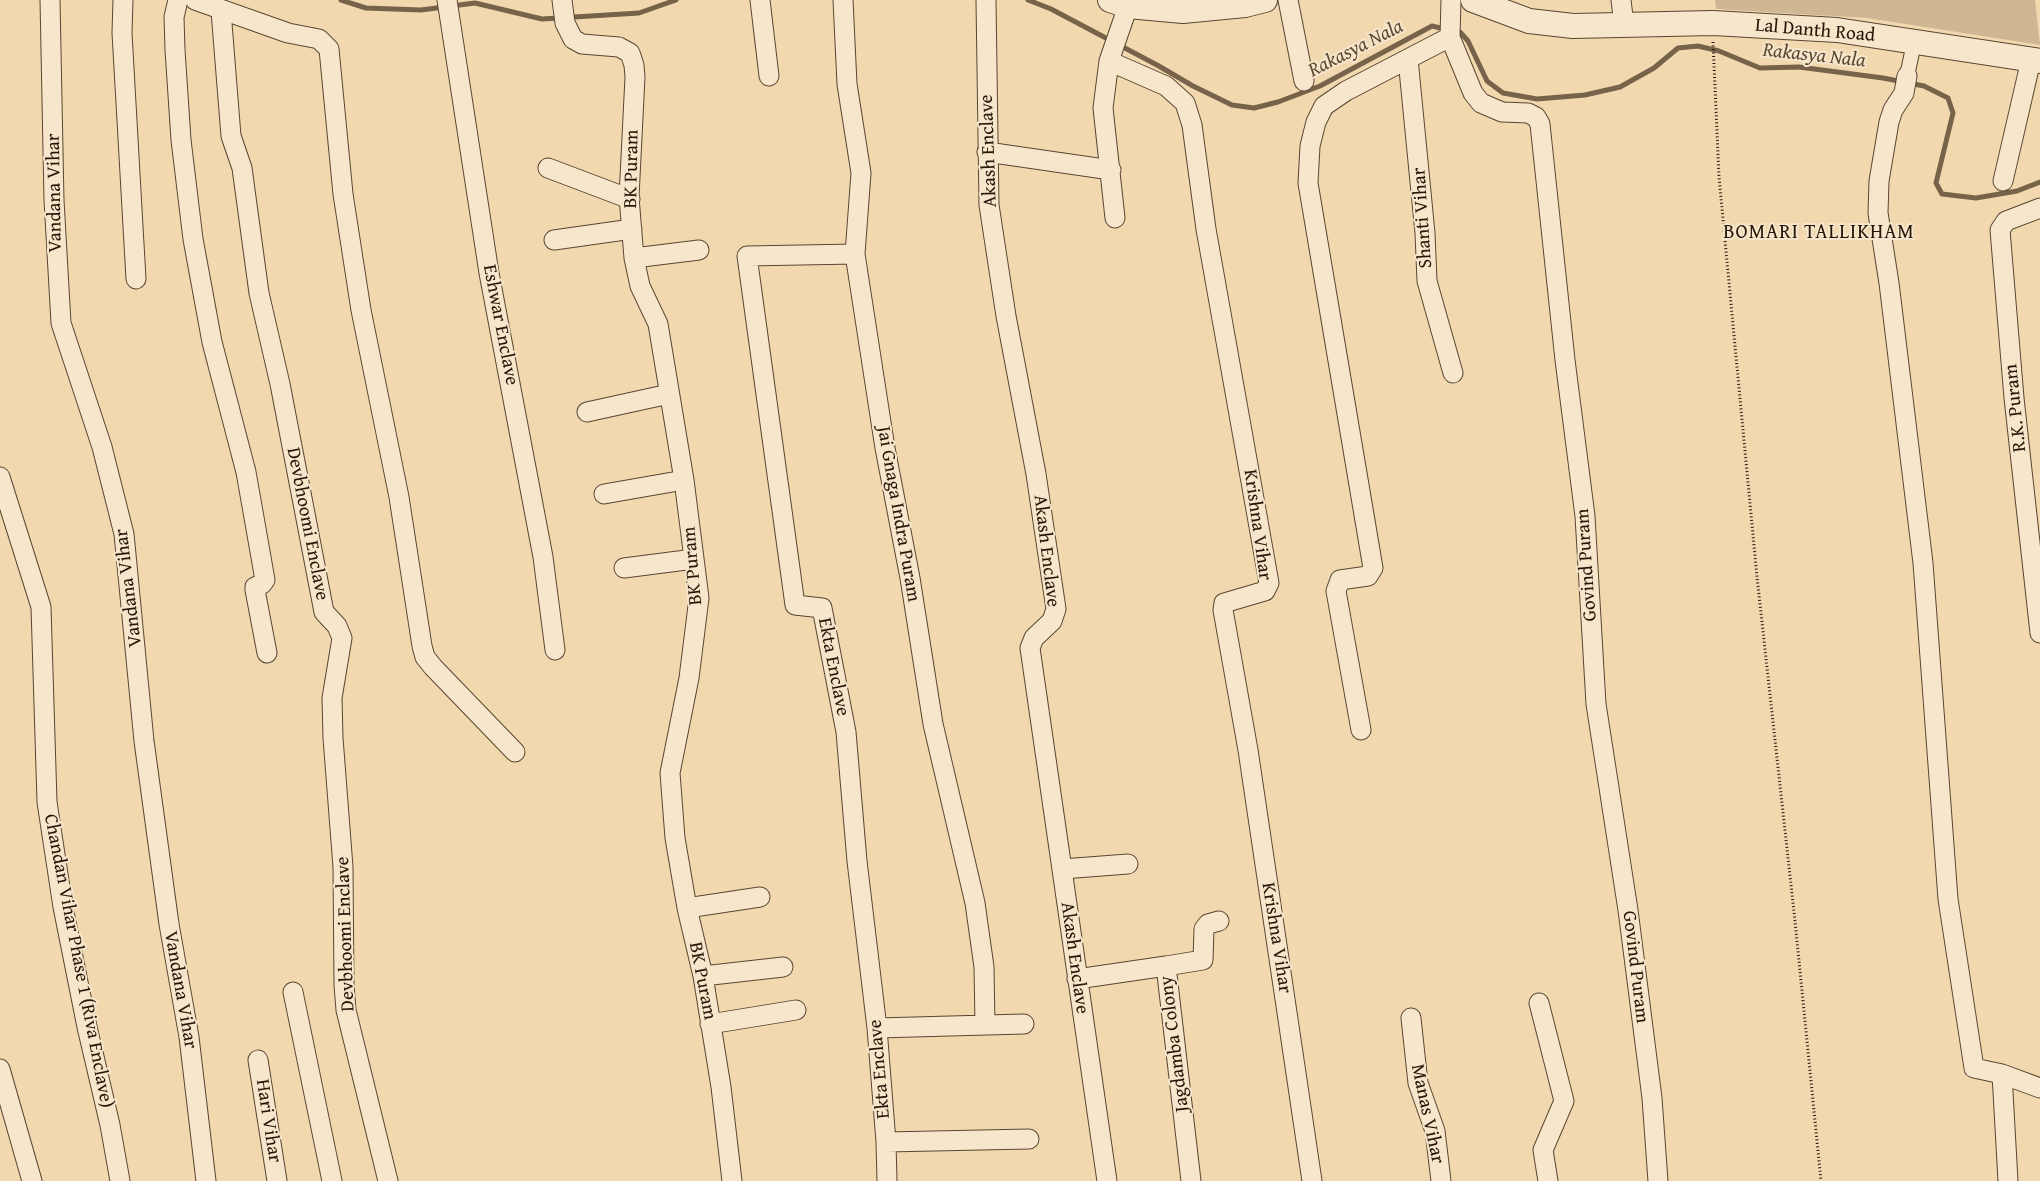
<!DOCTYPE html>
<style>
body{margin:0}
canvas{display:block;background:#f2d8af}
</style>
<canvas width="2040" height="1181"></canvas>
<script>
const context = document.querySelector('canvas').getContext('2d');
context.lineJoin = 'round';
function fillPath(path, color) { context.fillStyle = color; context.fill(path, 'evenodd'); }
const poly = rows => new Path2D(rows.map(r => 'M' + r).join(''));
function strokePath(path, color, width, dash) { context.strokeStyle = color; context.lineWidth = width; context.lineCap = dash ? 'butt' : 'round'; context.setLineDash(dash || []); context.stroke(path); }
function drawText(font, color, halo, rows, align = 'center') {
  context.font = font + ' "Gentium Book Plus",serif'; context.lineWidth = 4; context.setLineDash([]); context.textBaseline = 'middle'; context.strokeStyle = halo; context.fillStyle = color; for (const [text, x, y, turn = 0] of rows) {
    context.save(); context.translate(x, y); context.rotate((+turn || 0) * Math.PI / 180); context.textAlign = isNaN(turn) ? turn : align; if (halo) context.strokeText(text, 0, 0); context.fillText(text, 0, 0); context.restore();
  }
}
const green = poly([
 [1715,0,2035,0,2040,45,1867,18,1716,9]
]);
const stream = poly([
 [341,0,366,8,421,10,444,7],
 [1028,0,1051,9,1157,65,1193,86,1232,105,1254,108,1278,102,1320,86,1432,26,1445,29],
 [452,6,475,3,542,19,639,13,676,0],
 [1454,31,1460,32,1468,41,1487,81,1503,93,1537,99,1585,95,1620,87,1654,68,1678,48,1698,46,1719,51,1760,68,1799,67,1883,78,1924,86,1948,98,1953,113,1936,183,1942,194,1976,198,2017,191,2040,182]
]);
const path = poly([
 [1713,42,1719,177,1737,367,1757,577,1795,921,1821,1181]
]);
const pedestrian = poly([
 [1907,76,1914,43]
]);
const minor = poly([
 [50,0,54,200,61,323,102,447,124,534,144,741,169,924,189,1037,206,1181],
 [123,0,122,33,136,279],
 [178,0,174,17,175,50,181,140,193,239,212,342,246,472,265,580,262,584,255,587,255,590,267,653],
 [195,0,288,33,319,39,329,49,343,194,361,310,399,497,422,646,425,657,433,667,515,752],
 [447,0,489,273,543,557,555,650],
 [562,0,565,23,573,39,582,44,619,47,630,53,634,65,635,77,629,197,634,258,640,286,658,324,684,480,699,598,689,678,670,773,675,838,687,908,703,976,721,1087,732,1181],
 [760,0,769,76],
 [843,0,847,84,861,173,855,254,885,448,910,578,933,724,975,903,984,967,985,1025],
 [986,0,989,205,1006,316,1036,474,1056,609,1052,621,1034,638,1030,648,1107,1181],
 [1288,0,1304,81],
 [1451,0,1450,37,1473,93,1481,103,1502,112,1528,113,1536,117,1540,124,1565,360,1585,516,1596,704,1628,910,1652,1098,1658,1181],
 [1621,0,1624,25],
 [1128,6,1109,61,1166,86,1185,103,1192,125,1206,229,1269,583,1265,591,1224,603,1223,610,1248,750,1312,1181],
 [221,11,231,136,242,168,259,293,280,384,324,612,337,626,342,638,332,698,333,738,343,867,344,985,346,1010,388,1181],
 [1408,59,1425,233,1427,281,1453,373],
 [1109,61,1103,108,1115,218],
 [1907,76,1904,93,1893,110,1889,122,1879,181,1878,213,1889,283,1923,563,1948,899,1974,1068,2002,1074,2040,1088],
 [987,152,1111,170],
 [548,168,630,199],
 [2003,181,2031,60],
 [2040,208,2006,221,2000,230,2014,398,2040,633],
 [554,240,632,229],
 [855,254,747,256,795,605,822,608,846,732,857,861,877,1028,886,1142,887,1181],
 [634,258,699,250],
 [587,412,669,394],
 [0,477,41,607,47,802,63,907,87,1027,110,1125,120,1181],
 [604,494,684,480],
 [624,568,694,559],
 [1361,730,1336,591,1340,580,1368,576,1373,568,1308,183,1310,146,1316,122,1324,106,1346,91,1450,37],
 [1062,869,1128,864],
 [687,908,760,897],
 [1166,966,1203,960,1204,929,1208,924,1219,921],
 [703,976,783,967],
 [1077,979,1166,966,1191,1181],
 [293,992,332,1181],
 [1539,1003,1564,1101,1543,1150,1548,1181],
 [1411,1018,1418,1083,1435,1131,1441,1181],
 [710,1024,796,1010],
 [877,1028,1024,1024],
 [258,1060,277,1181],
 [0,1069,32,1181],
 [2002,1074,2008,1181],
 [886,1142,1029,1139]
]);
const tertiary = poly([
 [1110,0,1128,6,1183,11,1245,5,1265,0],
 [1473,0,1529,21,1573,26,1713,23,1837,30,2040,61]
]);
const streetNames = [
 ["Lal Danth Road",1815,31,5],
 ["Akash Enclave",989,151,-92],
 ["BK Puram",632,169,-89],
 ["Vandana Vihar",55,193,-91],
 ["Shanti Vihar",1423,218,-94],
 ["Eshwar Enclave",500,325,79],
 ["R.K. Puram",2016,408,-96],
 ["Jai Gnaga Indra Puram",898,514,80],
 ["Devbhoomi Enclave",307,524,79],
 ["Krishna Vihar",1257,525,82],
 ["Akash Enclave",1046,551,83],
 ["Govind Puram",1587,565,-94],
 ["BK Puram",693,566,-95],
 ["Vandana Vihar",129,588,-97],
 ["Ekta Enclave",833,667,79],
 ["Devbhoomi Enclave",346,934,-92],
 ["Krishna Vihar",1276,938,81],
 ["Akash Enclave",1074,958,82],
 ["Chandan Vihar Phase 1 (Riva Enclave)",78,961,79],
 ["Govind Puram",1635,967,83],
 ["BK Puram",702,981,79],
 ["Vandana Vihar",180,990,80],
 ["Jagdamba Colony",1175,1044,-97],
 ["Ekta Enclave",880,1069,-95],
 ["Manas Vihar",1427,1114,78],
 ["Hari Vihar",268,1121,81]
];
const waterNames = [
 ["Rakasya Nala",1356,49,-27],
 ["Rakasya Nala",1814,56,6]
];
const neighbourhoodNames = [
 ["BOMARI TALLIKHAM",1819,233]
];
fillPath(green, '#cfb793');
strokePath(stream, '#77634a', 5);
strokePath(pedestrian, '#594632', 16);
strokePath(minor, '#594632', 21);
strokePath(tertiary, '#594632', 26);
strokePath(path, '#261608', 3, [1, 2.5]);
strokePath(pedestrian, '#f7e6cb', 14);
strokePath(minor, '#f7e6cb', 19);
strokePath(tertiary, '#f7e6cb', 24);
drawText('19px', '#261608', '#f7e6cb', streetNames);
drawText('italic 20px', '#5c4934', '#f7e6cb', waterNames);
context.letterSpacing = '1px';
drawText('20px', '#261608', '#f7e6cb', neighbourhoodNames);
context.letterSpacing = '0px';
</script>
